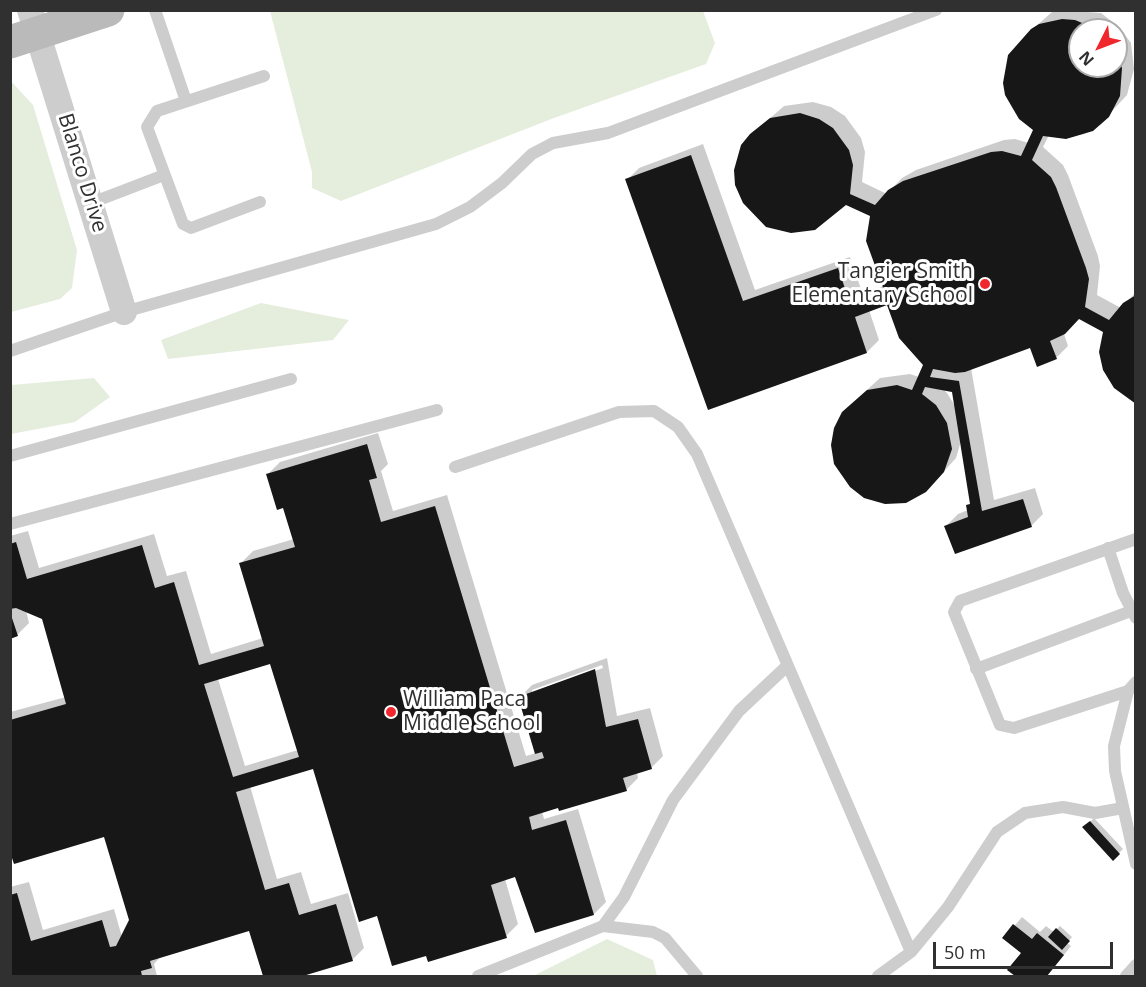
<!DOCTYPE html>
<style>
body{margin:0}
#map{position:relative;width:1146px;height:987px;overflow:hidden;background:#fff;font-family:"Open Sans",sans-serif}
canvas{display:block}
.frame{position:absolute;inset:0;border:12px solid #303030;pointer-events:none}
.north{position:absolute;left:1068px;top:18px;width:60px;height:60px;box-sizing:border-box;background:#fff;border:2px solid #acacac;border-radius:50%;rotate:228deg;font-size:16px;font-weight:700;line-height:24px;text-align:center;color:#303030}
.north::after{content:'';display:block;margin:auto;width:21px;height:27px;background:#f0282e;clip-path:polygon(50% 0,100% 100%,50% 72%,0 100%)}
.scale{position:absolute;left:933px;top:942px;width:180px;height:27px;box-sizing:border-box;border:3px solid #303030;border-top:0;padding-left:8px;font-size:18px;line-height:21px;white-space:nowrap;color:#303030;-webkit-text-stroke:4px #fff;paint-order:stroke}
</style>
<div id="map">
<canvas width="1146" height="987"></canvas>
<div class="frame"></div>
<div class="north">N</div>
<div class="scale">50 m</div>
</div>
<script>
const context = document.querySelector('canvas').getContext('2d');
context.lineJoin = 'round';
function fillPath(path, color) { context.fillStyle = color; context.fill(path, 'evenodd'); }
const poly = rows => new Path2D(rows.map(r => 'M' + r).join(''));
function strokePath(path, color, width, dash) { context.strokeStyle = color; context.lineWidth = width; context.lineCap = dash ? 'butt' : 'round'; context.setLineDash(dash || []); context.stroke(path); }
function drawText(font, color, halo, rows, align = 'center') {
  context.font = font + ' "Open Sans",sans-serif'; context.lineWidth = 6; context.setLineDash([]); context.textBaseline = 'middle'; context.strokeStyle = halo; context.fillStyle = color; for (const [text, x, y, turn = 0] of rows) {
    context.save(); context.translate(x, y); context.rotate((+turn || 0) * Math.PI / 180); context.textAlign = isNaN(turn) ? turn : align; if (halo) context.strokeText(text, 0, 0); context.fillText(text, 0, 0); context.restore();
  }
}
const green = poly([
 [270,11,703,11,715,43,706,64,554,118,341,201,312,188,312,172],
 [10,80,33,105,77,250,72,288,60,299,11,312],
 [261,303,349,320,333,340,168,359,161,340],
 [94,378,110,397,75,422,11,434,11,385],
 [607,939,653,960,657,976,533,976]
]);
const shadow = poly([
 [1062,10,1101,13,1119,27,1131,43,1134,69,1127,95,1102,122,1084,134,1066,138,1049,135,1043,147,1063,165,1068,175,1098,256,1100,266,1097,295,1121,308,1136,292,1136,402,1105,331,1079,318,1064,334,1068,346,1056,358,1031,346,971,368,994,500,1035,488,1043,514,1031,526,946,526,958,514,968,510,968,506,972,501,961,441,956,458,938,478,856,400,880,378,910,374,919,377,924,365,887,304,869,310,879,340,867,352,709,409,627,180,639,168,703,144,755,290,850,257,862,292,884,286,872,215,845,203,751,135,784,106,813,102,831,107,845,116,861,138,865,152,862,182,887,194,902,178,916,170,1004,140,1015,139,1029,143,1035,130,1025,36,1052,12],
 [1080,30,1116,30,1116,66,1080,66],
 [943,389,953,391,955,406,947,393],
 [378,433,388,464,381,471,393,511,447,495,526,756,536,753,520,697,532,685,607,658,617,716,650,708,663,756,651,768,637,772,638,778,626,790,542,811,544,819,578,809,606,902,594,914,536,931,516,875,505,879,518,924,506,936,427,954,378,914,314,767,250,786,277,879,301,872,311,904,348,893,364,948,352,960,297,976,265,976,250,929,162,955,154,964,157,976,10,976,10,887,29,882,43,930,114,909,122,937,131,921,105,835,10,846,10,712,66,697,43,618,26,610,29,623,17,635,10,637,10,536,28,531,39,568,154,534,167,576,186,571,211,654,263,638,241,563,253,551,294,539,284,506,268,474,280,462],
 [271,662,298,750,245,766,218,679],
 [602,665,603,668,532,694,532,690],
 [1094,818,1123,849,1113,859,1084,828],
 [1022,917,1040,932,1046,926,1054,932,1060,926,1072,937,1067,943,1071,946,1047,976,1017,976,1009,970,1023,953,1004,938]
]);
const building = poly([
 [1062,19,1075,20,1099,30,1080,30,1080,66,1116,66,1116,50,1122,68,1120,96,1109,117,1093,131,1066,139,1043,136,1032,160,1051,177,1056,187,1086,268,1089,279,1085,307,1109,320,1123,303,1136,295,1136,404,1114,388,1103,370,1099,352,1103,332,1079,319,1065,334,1050,341,1057,359,1037,367,1030,348,965,372,955,373,933,369,930,377,959,381,982,511,1023,499,1032,527,955,554,944,526,968,517,966,505,970,504,952,392,925,387,922,394,936,405,947,423,952,449,944,472,926,492,906,503,885,504,864,498,850,487,834,464,831,445,834,428,842,412,867,390,897,385,912,390,923,365,899,338,887,305,855,317,867,353,708,410,625,179,691,155,743,301,838,268,850,303,885,293,866,241,870,216,846,205,815,230,791,233,766,227,743,203,735,185,734,170,741,145,750,134,770,118,800,113,819,119,833,128,849,150,853,165,850,194,875,205,888,190,903,181,991,152,1002,151,1021,156,1033,130,1019,119,1005,95,1003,83,1008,55,1031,29,1039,24],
 [367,444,377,478,369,480,381,522,435,506,514,767,544,758,542,752,535,754,518,697,595,669,606,727,638,719,652,769,623,778,627,791,559,811,558,808,529,817,532,830,566,820,594,915,535,933,515,877,491,885,507,938,428,962,426,956,392,966,377,916,359,922,313,769,236,792,265,890,289,883,299,915,336,904,353,961,303,976,263,976,249,931,150,961,152,968,141,971,142,976,10,976,10,895,17,893,31,941,102,920,110,947,116,946,129,920,104,837,14,864,10,852,10,720,66,704,42,619,16,608,10,609,10,544,16,542,27,579,142,545,155,588,174,582,199,665,264,646,239,563,295,547,283,508,277,510,266,474],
 [270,664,299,757,233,777,204,684],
 [10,612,18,636,10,639],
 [1090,821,1120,854,1113,861,1082,827],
 [1013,924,1032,939,1037,933,1064,955,1047,976,1015,976,1007,970,1021,953,1002,938],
 [1056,928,1070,941,1062,950,1048,937]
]);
const service = poly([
 [155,10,186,101],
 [260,202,191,228,183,224,147,127,157,111,264,76],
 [91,203,164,175],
 [10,351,124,312,436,224,470,207,502,183,532,154,553,143,608,133,936,10],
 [10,456,291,379],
 [455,467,619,412,654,411,678,427,697,454,911,952],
 [10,524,437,410],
 [1108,548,1123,593,1136,618],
 [976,669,1131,611],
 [1136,682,1128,691,1114,746,1115,771,1136,864],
 [1128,691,1014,728,1000,725,954,612,960,601,1136,539],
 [603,926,624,897,673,800,739,711,787,666],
 [478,976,603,926,653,932,665,938,697,976],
 [878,976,911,952,948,907,997,832,1025,813,1063,807,1095,813,1123,808],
 [1126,976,1136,965]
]);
const minor = poly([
 [30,10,124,312]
]);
const secondary = poly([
 [10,42,108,10]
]);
const markers = [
 [985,284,6,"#f0282e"],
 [391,712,6,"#f0282e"]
];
const streetNames = [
 ["Blanco Drive",82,173,73]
];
const poiNames = [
 ["Tangier Smith",973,272],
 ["Elementary School",973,296],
 ["William Paca",403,700,"left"],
 ["Middle School",403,724,"left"]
];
fillPath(green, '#e5eedd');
fillPath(shadow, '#0003');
fillPath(building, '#171717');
strokePath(service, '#cdcdcd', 12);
strokePath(minor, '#cdcdcd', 26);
strokePath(secondary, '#bababa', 33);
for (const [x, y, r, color] of markers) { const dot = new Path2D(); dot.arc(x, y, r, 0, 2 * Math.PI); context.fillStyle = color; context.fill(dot); strokePath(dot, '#fff', 2); }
drawText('21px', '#303030', '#fff', streetNames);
drawText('21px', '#303030', '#fff', poiNames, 'right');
</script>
